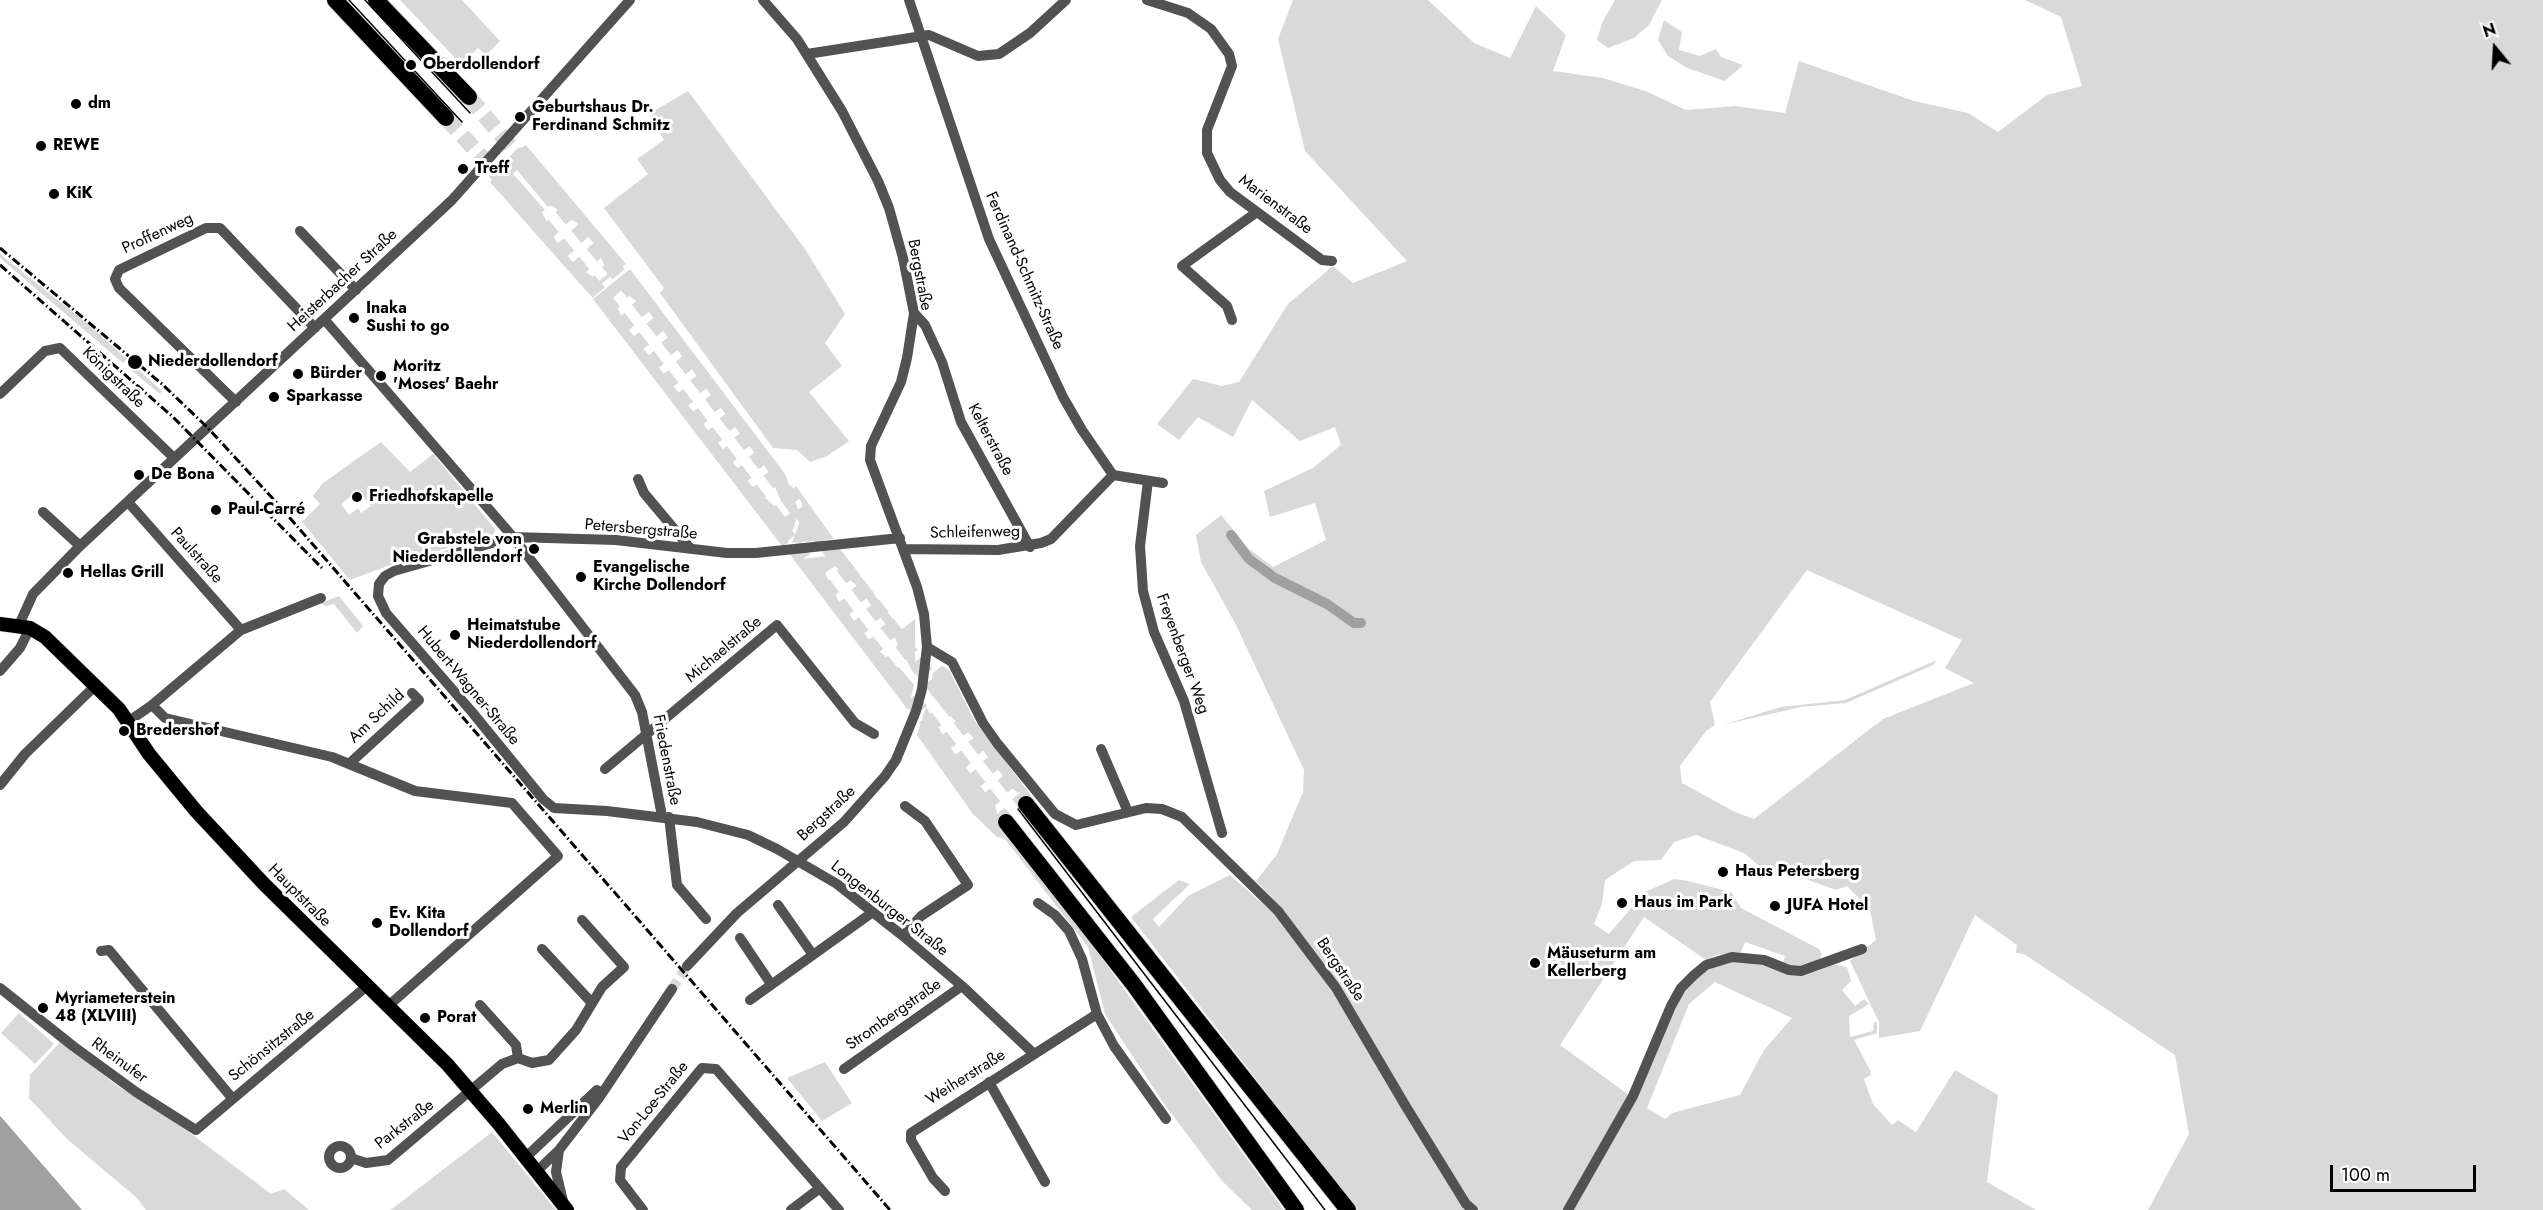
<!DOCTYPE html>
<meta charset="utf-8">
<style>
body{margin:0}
#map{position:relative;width:2543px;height:1210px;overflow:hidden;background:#fff;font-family:Jost,sans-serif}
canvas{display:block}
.north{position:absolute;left:2465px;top:18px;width:60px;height:60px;-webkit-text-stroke:4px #fff;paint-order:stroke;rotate:342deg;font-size:16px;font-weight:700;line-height:24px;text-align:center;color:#000}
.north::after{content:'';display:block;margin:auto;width:21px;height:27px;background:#000;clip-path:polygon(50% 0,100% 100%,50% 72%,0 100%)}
.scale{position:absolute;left:2330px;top:1165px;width:146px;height:27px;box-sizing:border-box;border:3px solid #000;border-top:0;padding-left:8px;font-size:18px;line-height:21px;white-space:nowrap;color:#000;-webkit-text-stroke:4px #fff;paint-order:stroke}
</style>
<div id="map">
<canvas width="2543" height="1210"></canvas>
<div class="north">N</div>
<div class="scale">100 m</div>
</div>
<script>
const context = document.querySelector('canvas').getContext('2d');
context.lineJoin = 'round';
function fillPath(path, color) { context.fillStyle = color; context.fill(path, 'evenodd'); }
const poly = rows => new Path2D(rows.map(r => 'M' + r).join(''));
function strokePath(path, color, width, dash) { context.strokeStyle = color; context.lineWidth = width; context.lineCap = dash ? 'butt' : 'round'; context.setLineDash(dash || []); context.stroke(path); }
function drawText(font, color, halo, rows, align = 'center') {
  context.font = font + ' Jost,sans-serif'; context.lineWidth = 6; context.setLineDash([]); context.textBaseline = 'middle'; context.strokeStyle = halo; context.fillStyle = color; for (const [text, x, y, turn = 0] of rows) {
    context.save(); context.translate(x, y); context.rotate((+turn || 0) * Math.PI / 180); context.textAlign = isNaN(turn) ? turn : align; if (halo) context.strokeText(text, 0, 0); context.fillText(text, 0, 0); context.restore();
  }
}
const green = poly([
 [400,0,462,0,500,41,486,55,478,48,461,64],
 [1293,0,1428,0,1474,43,1510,58,1536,6,1566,35,1553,71,1603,78,1648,92,1686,110,1735,106,1785,113,1799,61,1914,101,1968,113,1998,132,2047,95,2082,86,2061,17,2025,0,2543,0,2543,1210,2148,1210,2189,1134,2175,1055,2024,954,2016,953,2017,945,1975,915,1920,1031,1879,1038,1879,1022,1850,961,1876,940,1870,909,1847,886,1836,890,1781,870,1770,875,1744,853,1696,835,1674,842,1661,860,1634,861,1605,880,1602,904,1594,924,1609,934,1645,892,1674,879,1688,881,1731,892,1741,908,1819,949,1822,954,1820,959,1816,963,1795,967,1783,963,1785,956,1745,942,1741,952,1716,955,1706,960,1644,917,1560,1045,1629,1095,1564,1210,1479,1210,1470,1202,1391,1073,1279,905,1256,881,1277,854,1303,792,1304,770,1236,625,1201,562,1196,535,1221,515,1249,549,1273,567,1326,540,1315,503,1270,517,1264,491,1313,468,1341,445,1335,427,1300,441,1252,400,1233,437,1198,417,1179,440,1157,424,1193,379,1222,386,1239,382,1288,304,1333,266,1353,283,1407,261,1305,151,1278,39],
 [1807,570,1962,640,1945,668,1974,683,1883,719,1754,819,1735,812,1682,783,1680,766,1706,731,1715,725,1710,702],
 [1615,0,1662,0,1649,25,1634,38,1608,48,1597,40,1602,23],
 [1664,20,1682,32,1679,50,1700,56,1716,49,1721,57,1743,65,1725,81,1687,68,1668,56,1658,40],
 [688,91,805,249,845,314,825,343,842,366,809,392,849,441,827,456,810,462,797,450,773,448,660,293,664,288,604,208,648,174,637,159,664,140,649,114],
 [526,145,626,264,589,294,490,182,510,162,507,159,519,147,520,149],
 [517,170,548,207,551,205,577,223,596,246,608,274,599,281,574,264,556,241,542,212,545,210,513,174],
 [0,254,88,324,162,391,160,394,131,370,134,366,126,360,123,363,0,258],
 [630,269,785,474,799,512,788,543,782,546,593,299],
 [621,290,646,308,768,471,781,501,790,513,785,517,776,505,774,506,751,485,626,326,613,298],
 [381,442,410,472,433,454,495,529,494,535,401,561,350,580,302,522,320,504,313,496,323,483],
 [359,490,371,506,361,513,358,508,349,515,341,504],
 [796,486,834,539,792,543,803,512,802,503,793,489],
 [844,554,901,630,915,619,915,676,892,633,857,586,835,566,825,573,838,600,874,646,897,668,899,667,914,685,908,710,794,560],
 [339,596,363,626,357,633,334,604,325,606,321,603],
 [1937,660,1933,665,1846,703,1801,707,1722,725,1781,707,1845,700],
 [942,666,949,670,974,720,1036,802,1014,790,971,735,948,714,930,693,933,673],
 [926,707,952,750,995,805,1001,830,1004,829,1087,938,1284,1210,1252,1210,1223,1182,1162,1101,1105,1014,1088,947,1005,839,997,837,973,814,917,735],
 [1230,875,1279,918,1320,972,1466,1210,1357,1210,1131,917,1179,880,1190,884,1153,919,1159,927,1188,896],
 [1725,961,1762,965,1787,974,1818,971,1832,964,1847,967,1851,981,1842,990,1855,1006,1864,999,1869,1004,1849,1016,1850,1037,1873,1031,1874,1022,1877,1022,1877,1033,1854,1040,1870,1070,1871,1075,1864,1079,1873,1104,1892,1125,1898,1120,1916,1132,1955,1070,1998,1095,1987,1182,2036,1210,1573,1210,1682,989,1695,977],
 [1715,982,1792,1018,1764,1050,1740,1095,1672,1113,1665,1119,1647,1108,1689,1004],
 [19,1013,54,1044,35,1064,1,1033],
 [61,1041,116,1085,177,1123,271,1194,284,1189,309,1210,146,1210,137,1198,67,1139,29,1098,30,1075],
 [825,1062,852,1103,822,1121,787,1078],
 [492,1132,556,1210,389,1210,392,1209]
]);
const water = poly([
 [0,1116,2,1118,82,1210,0,1210]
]);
const canal = poly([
 [1231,535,1249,559,1275,578,1327,604,1354,623,1361,623]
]);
const minorTunnel = poly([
 [672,989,687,966]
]);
const highwayTunnel = poly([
 [469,97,624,281,1026,804],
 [446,118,525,204,604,299,1006,822]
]);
const minor = poly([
 [909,0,989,239,1063,397,1082,430,1113,475],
 [1147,0,1188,13,1211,29,1229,54,1232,66,1207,130,1207,153,1220,180,1230,192,1322,260,1332,261],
 [807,54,929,35,978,56,999,54,1030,33,1066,0],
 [300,231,356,290],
 [914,313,925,325,942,362,961,422,1030,547],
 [324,319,513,537,635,695,642,712,662,816],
 [1232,320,1227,306,1182,266,1257,212],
 [0,394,45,351,60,348,174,458],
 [236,402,119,288,115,279,119,270,206,228,220,228,315,328],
 [1113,475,1163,483],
 [638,479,644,493,690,548],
 [1148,481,1140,546,1143,591,1154,632,1184,701,1222,833],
 [128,502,241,630],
 [43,512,80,546],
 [900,538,756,553,727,553,616,540,513,537,394,571,385,576,379,584,378,596,386,613,472,712,543,799,554,808,607,811,697,822,748,835,777,849,837,884,903,936,962,986,1033,1053],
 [903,549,998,550,1041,543,1051,539,1113,475],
 [19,625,33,594,80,546,452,200,630,0],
 [927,647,952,662,983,723,997,743,1055,814,1076,825,1146,808,1162,809,1182,817,1278,911,1336,988,1405,1105,1466,1204,1473,1210],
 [0,671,20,648,30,628],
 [152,705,165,718,332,757,415,791,512,803,558,856,387,1007],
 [129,721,152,705,241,630,321,598],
 [1101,749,1128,812],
 [350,763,419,700,412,693],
 [605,769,777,625,855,723,874,734],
 [0,785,25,754,95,686],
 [669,817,677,885,706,919],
 [1038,903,1055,915,1069,931,1082,959,1097,1014,1114,1046,1166,1119],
 [778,905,813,955],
 [903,936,921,916,968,885,925,821,905,806],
 [740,938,771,984],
 [542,949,591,1002],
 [101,951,109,950,232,1098],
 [687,966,737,913,844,822,885,776,896,760,916,711,922,689,927,647,924,614,917,587,870,460,871,446,901,382,907,358,914,313,903,258,889,208,878,181,842,111,797,39,763,0],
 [0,988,73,1046,136,1092,196,1130,367,986],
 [750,1000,873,912],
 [480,1005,516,1045,518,1058],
 [844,1069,962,986],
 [989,1082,1045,1182],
 '329 1157a11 11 0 1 1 22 0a11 11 0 1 1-22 0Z',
 [559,1150,556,1172,564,1205],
 [351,1158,366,1163,388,1160,502,1064,518,1058,532,1063,549,1060,576,1030,602,987,624,967,582,920],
 [525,1158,597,1090],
 [536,1172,559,1150,599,1098,672,989],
 [945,1191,933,1178,911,1140,911,1133,1097,1014],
 [643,1210,620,1180,621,1167,702,1068,716,1069,839,1210],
 [791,1210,820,1188],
 [1568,1210,1633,1096,1671,1006,1681,988,1694,975,1706,965,1732,957,1764,960,1789,970,1801,971,1862,949]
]);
const major = poly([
 [0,624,30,628,45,637,119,709,149,754,196,811,264,884,447,1064,498,1123,567,1210]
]);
const highway = poly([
 [335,0,446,118],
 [376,0,469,97],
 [1026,804,1348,1210],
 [1006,822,1134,985,1296,1210]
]);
const tram = poly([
 [349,0,462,122],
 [365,0,470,113],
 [1018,809,1325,1210]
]);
const rail = poly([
 [0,248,162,384,208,428,276,502,890,1210],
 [0,265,173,417,322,568]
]);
const markers = [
 [411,65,6,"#000"],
 [76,104,6,"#000"],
 [520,117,6,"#000"],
 [41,146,6,"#000"],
 [463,169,6,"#000"],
 [54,194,6,"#000"],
 [354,318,6,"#000"],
 [135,362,8,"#000"],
 [298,374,6,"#000"],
 [381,376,6,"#000"],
 [274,397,6,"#000"],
 [139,475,6,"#000"],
 [357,497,6,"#000"],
 [216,510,6,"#000"],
 [534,549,6,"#000"],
 [68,573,6,"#000"],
 [581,577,6,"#000"],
 [455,635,6,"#000"],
 [124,731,6,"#000"],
 [1723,872,6,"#000"],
 [1622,903,6,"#000"],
 [1775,906,6,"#000"],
 [377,923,6,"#000"],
 [1535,963,6,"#000"],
 [43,1008,6,"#000"],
 [425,1018,6,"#000"],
 [528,1109,6,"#000"]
];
const poiNames = [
 ["Oberdollendorf",423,65],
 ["dm",88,104],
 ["Geburtshaus Dr.",532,108],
 ["Ferdinand Schmitz",532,126],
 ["REWE",53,146],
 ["Treff",475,169],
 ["KiK",66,194],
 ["Inaka",366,309],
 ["Sushi to go",366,327],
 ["Niederdollendorf",148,362],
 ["Moritz",393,367],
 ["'Moses' Baehr",393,385],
 ["Bürder",310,374],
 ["Sparkasse",286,397],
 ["De Bona",151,475],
 ["Friedhofskapelle",369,497],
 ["Paul-Carré",228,510],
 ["Grabstele von",522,540,"right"],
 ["Niederdollendorf",522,558,"right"],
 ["Evangelische",593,568],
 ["Kirche Dollendorf",593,586],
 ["Hellas Grill",80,573],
 ["Heimatstube",467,626],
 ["Niederdollendorf",467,644],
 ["Bredershof",136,731],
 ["Haus Petersberg",1735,872],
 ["Haus im Park",1634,903],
 ["JUFA Hotel",1787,906],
 ["Ev. Kita",389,914],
 ["Dollendorf",389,932],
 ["Mäuseturm am",1547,954],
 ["Kellerberg",1547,972],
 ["Myriameterstein",55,999],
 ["48 (XLVIII)",55,1017],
 ["Porat",437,1018],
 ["Merlin",540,1109]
];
const streetNames = [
 ["Marienstraße",1275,205,37],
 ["Proffenweg",158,234,-25],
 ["Ferdinand-Schmitz-Straße",1024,271,66],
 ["Bergstraße",919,275,79],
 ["Heisterbacher Straße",343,281,-43],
 ["Königstraße",113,378,44],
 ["Kelterstraße",990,440,62],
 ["Petersbergstraße",641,530,5],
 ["Schleifenweg",975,533,-1],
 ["Paulstraße",196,556,48],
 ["Michaelstraße",724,650,-40],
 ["Freyenberger Weg",1182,654,70],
 ["Hubert-Wagner-Straße",468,686,50],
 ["Am Schild",377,717,-43],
 ["Friedenstraße",666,760,79],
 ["Bergstraße",827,814,-43],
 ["Hauptstraße",299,896,45],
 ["Longenburger Straße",889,909,38],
 ["Bergstraße",1340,970,56],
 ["Strombergstraße",894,1015,-35],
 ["Schönsitzstraße",272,1046,-39],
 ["Rheinufer",119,1061,36],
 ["Weiherstraße",966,1078,-32],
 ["Von-Loe-Straße",654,1103,-51],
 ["Parkstraße",405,1125,-38]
];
fillPath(green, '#d9d9d9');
fillPath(water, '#a0a0a0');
strokePath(canal, '#a0a0a0', 10);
strokePath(minorTunnel, '#d9d9d9', 10, [10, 5]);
strokePath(highwayTunnel, '#d9d9d9', 16, [16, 8]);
strokePath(major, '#dbdbdb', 15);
strokePath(highway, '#dbdbdb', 18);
strokePath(minor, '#525252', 10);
strokePath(major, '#000', 14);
strokePath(highway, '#000', 16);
strokePath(tram, '#000', 1.5);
strokePath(rail, '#000', 3, [9, 3, 1.5, 3]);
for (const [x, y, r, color] of markers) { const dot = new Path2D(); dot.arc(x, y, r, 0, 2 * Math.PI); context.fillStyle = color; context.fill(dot); strokePath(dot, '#fff', 2); }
drawText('bold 16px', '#000', '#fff', poiNames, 'left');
drawText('16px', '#000', '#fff', streetNames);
</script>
